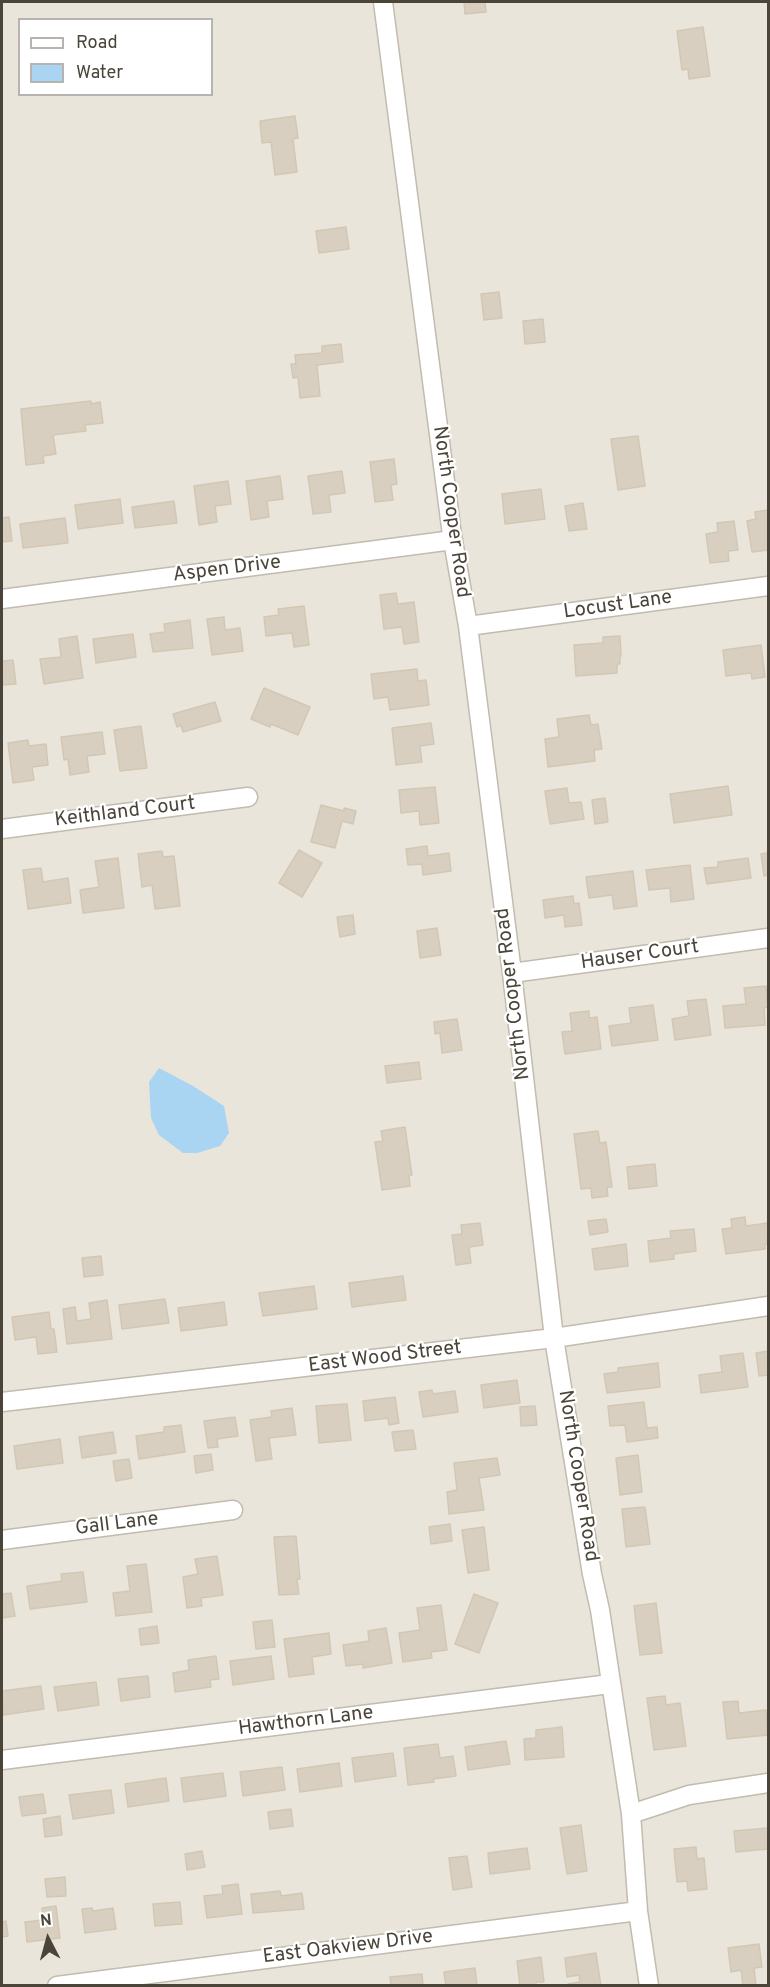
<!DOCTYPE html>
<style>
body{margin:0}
#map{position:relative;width:770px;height:1987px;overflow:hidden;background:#f6f3ec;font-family:Overpass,sans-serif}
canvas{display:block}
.frame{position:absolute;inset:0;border:3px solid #4b4439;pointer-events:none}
.legend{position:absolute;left:18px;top:18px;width:195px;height:78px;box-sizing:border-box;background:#fff;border:2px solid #b7b4b0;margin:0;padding:8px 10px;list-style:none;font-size:18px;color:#4b4439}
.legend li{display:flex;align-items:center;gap:12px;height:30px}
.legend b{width:30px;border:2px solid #b7b4b0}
.north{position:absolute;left:18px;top:1909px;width:60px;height:60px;-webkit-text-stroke:4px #fff;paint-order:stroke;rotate:354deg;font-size:16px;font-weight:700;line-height:24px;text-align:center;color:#4b4439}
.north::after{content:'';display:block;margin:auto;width:21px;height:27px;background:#4b4439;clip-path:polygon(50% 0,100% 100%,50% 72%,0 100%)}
</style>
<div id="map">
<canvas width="770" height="1987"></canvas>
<div class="frame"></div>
<ul class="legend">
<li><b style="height:8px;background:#fff"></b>Road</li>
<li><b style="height:16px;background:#a9d4f2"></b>Water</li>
</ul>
<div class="north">N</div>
</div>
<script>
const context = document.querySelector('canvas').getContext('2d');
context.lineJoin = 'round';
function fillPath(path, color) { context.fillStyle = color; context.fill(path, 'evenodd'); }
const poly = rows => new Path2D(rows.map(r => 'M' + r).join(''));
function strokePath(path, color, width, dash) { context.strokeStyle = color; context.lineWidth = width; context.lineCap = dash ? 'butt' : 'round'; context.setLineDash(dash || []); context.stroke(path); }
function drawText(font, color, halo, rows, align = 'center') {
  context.font = font + ' Overpass,sans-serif'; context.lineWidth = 4.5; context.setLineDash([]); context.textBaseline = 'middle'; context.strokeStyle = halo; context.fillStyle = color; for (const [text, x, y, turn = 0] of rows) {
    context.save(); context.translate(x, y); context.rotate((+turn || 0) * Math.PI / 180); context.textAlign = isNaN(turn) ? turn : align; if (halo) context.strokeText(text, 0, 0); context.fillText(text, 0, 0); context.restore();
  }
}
const residential = poly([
 [2,2,382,2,553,1337,2,1400],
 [20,20,212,20,212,94,20,94],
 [387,2,768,2,768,1985,653,1985,558,1341],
 [553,1341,607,1681,647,1985,2,1985,2,1404]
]);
const water = poly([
 [159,1068,193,1086,224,1106,229,1133,220,1146,197,1153,183,1153,159,1135,151,1118,149,1082]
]);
const building = poly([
 [464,2,485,2,486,12,465,14,464,2],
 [703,27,710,76,689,79,688,69,682,70,677,31,703,27],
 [295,116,298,138,293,139,297,172,275,175,271,142,262,143,260,121,295,116],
 [346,227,349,249,319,253,316,231,346,227],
 [499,292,502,318,484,320,481,294,499,292],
 [543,319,545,342,525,344,523,321,543,319],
 [341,344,343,362,317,365,320,396,300,398,298,377,293,378,291,364,296,364,295,355,322,353,322,346,341,344],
 [91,401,91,404,100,402,103,423,85,425,86,431,53,435,56,454,43,456,44,463,26,465,21,409,91,401],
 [638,436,645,486,618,490,611,439,638,436],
 [394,459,397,484,391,485,393,500,375,502,370,462,394,459],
 [342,471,345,493,329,495,331,512,313,514,308,476,342,471],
 [280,476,283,499,267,501,269,517,251,520,246,481,280,476],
 [228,481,231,504,215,506,217,522,199,525,194,486,228,481],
 [541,489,545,519,505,524,502,494,541,489],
 [120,499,123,523,78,529,75,505,120,499],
 [174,501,177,523,135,528,132,507,174,501],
 [583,503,587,529,569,531,565,506,583,503],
 [768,510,768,550,752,552,747,521,756,519,755,512,768,510],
 [9,517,12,541,2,542,2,518,9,517],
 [65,518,68,543,23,548,20,524,65,518],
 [734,521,738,550,728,551,729,561,710,563,706,534,718,532,717,523,734,521],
 [396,593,398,604,414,602,419,642,404,644,402,627,384,629,380,595,396,593],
 [304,606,309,645,294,647,292,633,266,636,264,617,279,615,278,609,304,606],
 [224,617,225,630,240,628,243,651,212,655,207,619,224,617],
 [190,620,193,648,153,652,150,634,165,632,164,624,190,620],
 [133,634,136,657,96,663,93,639,133,634],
 [77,636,83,678,44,684,40,659,61,657,59,639,77,636],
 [620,636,621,656,620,656,620,664,617,664,617,673,576,676,574,645,603,643,603,637,620,636],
 [761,645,765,677,752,679,751,673,726,676,723,650,761,645],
 [13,660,16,684,2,685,2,661,13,660],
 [417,669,418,681,426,680,429,705,390,710,388,697,374,699,371,674,417,669],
 [264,688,310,707,298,735,271,724,270,727,251,719,264,688],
 [215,702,221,721,183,732,181,725,177,727,173,714,215,702],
 [589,715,591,725,598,724,602,749,594,750,595,761,548,767,545,739,559,737,557,719,589,715],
 [431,723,434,744,420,746,422,762,396,765,392,728,431,723],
 [141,726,147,768,120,771,114,730,141,726],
 [102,732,105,754,87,756,89,772,70,775,68,759,64,760,61,737,102,732],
 [28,740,29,746,46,744,48,765,32,767,34,780,13,783,8,743,28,740],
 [728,786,732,815,674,823,670,794,728,786],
 [435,787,439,823,420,825,419,811,401,813,399,790,435,787],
 [567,788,569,803,581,802,584,819,550,824,545,791,567,788],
 [605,798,608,822,595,824,592,800,605,798],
 [321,805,344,811,344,808,356,811,353,824,342,821,335,848,311,842,321,805],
 [427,846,428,856,449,853,451,871,423,875,422,864,408,865,406,849,427,846],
 [299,850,322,863,302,897,279,883,299,850],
 [162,851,163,857,174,856,180,906,155,909,152,885,142,887,138,854,162,851],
 [768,853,768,875,764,876,761,854,768,853],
 [118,858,124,908,83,913,80,890,99,887,95,861,118,858],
 [748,858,751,878,707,884,704,868,718,867,718,862,748,858],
 [690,865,694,899,671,902,670,888,649,890,646,870,690,865],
 [41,868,43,882,68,878,71,903,28,909,23,870,41,868],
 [633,871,637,906,614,909,612,895,589,898,586,877,633,871],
 [573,896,574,904,579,903,582,925,565,927,564,915,545,918,543,900,573,896],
 [353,915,355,934,340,937,337,917,353,915],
 [437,928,441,955,420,958,417,931,437,928],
 [766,986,768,1007,764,1008,765,1025,725,1028,723,1006,746,1004,744,988,766,986],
 [706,999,711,1035,675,1040,672,1019,689,1016,687,1001,706,999],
 [653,1005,658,1040,612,1046,609,1026,631,1023,629,1008,653,1005],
 [589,1011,589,1018,597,1017,601,1049,565,1054,562,1032,572,1031,570,1013,589,1011],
 [457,1019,462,1050,442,1053,440,1033,435,1034,434,1022,457,1019],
 [419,1062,421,1079,387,1083,385,1066,419,1062],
 [405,1127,412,1175,409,1175,410,1186,382,1190,375,1142,383,1141,381,1131,405,1127],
 [598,1131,600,1143,606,1142,612,1187,607,1187,608,1196,592,1198,591,1188,581,1189,574,1134,598,1131],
 [655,1164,657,1186,629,1189,627,1167,655,1164],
 [745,1217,746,1226,768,1223,768,1244,765,1244,765,1249,726,1254,722,1229,732,1228,731,1219,745,1217],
 [606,1219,608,1232,590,1235,588,1221,606,1219],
 [480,1223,483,1245,469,1247,471,1263,456,1265,452,1235,462,1234,461,1225,480,1223],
 [694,1229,696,1251,674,1254,674,1259,650,1262,648,1241,671,1238,670,1231,694,1229],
 [626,1244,628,1266,595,1270,592,1249,626,1244],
 [101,1256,103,1275,84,1277,82,1258,101,1256],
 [403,1276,406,1300,352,1307,349,1283,403,1276],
 [314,1286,317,1309,263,1316,259,1293,314,1286],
 [165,1299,169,1323,122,1329,119,1305,165,1299],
 [107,1300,112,1339,67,1344,63,1309,75,1307,77,1321,91,1319,89,1303,107,1300],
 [224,1302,227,1325,181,1331,178,1308,224,1302],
 [49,1312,51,1329,54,1329,57,1352,38,1354,36,1337,15,1340,12,1317,49,1312],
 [768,1351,768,1375,759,1376,756,1353,768,1351],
 [743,1353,748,1387,701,1393,699,1375,722,1372,720,1356,743,1353],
 [658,1363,660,1387,607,1393,604,1374,618,1372,618,1368,658,1363],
 [517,1380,520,1403,484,1408,481,1385,517,1380],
 [432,1390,433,1394,455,1391,458,1412,423,1417,419,1392,432,1390],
 [395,1397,399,1423,389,1425,388,1418,365,1421,363,1401,395,1397],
 [644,1402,647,1428,657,1427,658,1438,627,1442,625,1425,610,1426,608,1406,644,1402],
 [347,1404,351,1440,319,1443,316,1406,347,1404],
 [535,1406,537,1425,521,1426,520,1407,535,1406],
 [292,1408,296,1435,269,1438,272,1459,256,1461,250,1420,272,1417,271,1411,292,1408],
 [235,1417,238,1436,217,1439,218,1447,208,1448,204,1421,235,1417],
 [181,1425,185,1452,139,1459,136,1436,164,1432,164,1427,181,1425],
 [413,1430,416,1449,395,1451,392,1432,413,1430],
 [113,1432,116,1453,82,1458,79,1437,113,1432],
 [60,1439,63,1463,17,1469,14,1446,60,1439],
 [211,1454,213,1470,196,1473,194,1456,211,1454],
 [638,1455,642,1492,620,1495,616,1458,638,1455],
 [497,1458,500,1475,479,1478,484,1510,449,1514,447,1492,457,1490,454,1463,497,1458],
 [129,1459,132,1478,116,1481,113,1461,129,1459],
 [645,1507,650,1544,626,1547,622,1509,645,1507],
 [450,1524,452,1541,431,1544,429,1527,450,1524],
 [484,1527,489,1570,468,1573,462,1530,484,1527],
 [296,1536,300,1579,297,1579,299,1594,279,1595,274,1537,296,1536],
 [217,1556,223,1595,201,1598,202,1606,187,1608,183,1577,198,1574,195,1559,217,1556],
 [146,1564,152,1612,116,1616,113,1593,130,1591,127,1566,146,1564],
 [83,1572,87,1602,30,1609,27,1586,62,1581,61,1574,83,1572],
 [11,1593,15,1616,2,1618,2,1594,11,1593],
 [474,1594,498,1603,479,1653,455,1644,474,1594],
 [656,1603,662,1653,640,1655,634,1606,656,1603],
 [441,1605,447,1650,431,1652,432,1658,403,1662,399,1633,420,1630,417,1608,441,1605],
 [272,1620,275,1647,256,1649,253,1622,272,1620],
 [157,1626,159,1643,141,1645,139,1629,157,1626],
 [386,1628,392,1663,363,1668,363,1664,346,1666,343,1645,369,1641,368,1631,386,1628],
 [329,1633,331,1654,312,1657,314,1674,289,1677,284,1639,329,1633],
 [216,1656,219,1679,210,1680,211,1687,175,1692,173,1673,189,1670,188,1660,216,1656],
 [271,1656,274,1679,233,1685,230,1661,271,1656],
 [148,1676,150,1697,121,1701,118,1679,148,1676],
 [96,1682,99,1705,58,1711,54,1687,96,1682],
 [41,1686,44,1709,3,1715,2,1691,41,1686],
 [665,1696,666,1705,680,1703,686,1746,654,1750,647,1698,665,1696],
 [738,1701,739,1713,766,1710,768,1735,727,1739,723,1702,738,1701],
 [562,1727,564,1757,525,1760,524,1739,536,1738,536,1730,562,1727],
 [506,1741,510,1764,468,1770,465,1747,506,1741],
 [438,1744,440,1758,453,1756,456,1776,433,1779,434,1782,408,1785,404,1748,438,1744],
 [393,1753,396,1776,355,1782,352,1758,393,1753],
 [339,1763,342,1786,300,1792,297,1769,339,1763],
 [282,1767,285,1790,243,1796,240,1772,282,1767],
 [223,1773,226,1796,184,1802,181,1778,223,1773],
 [166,1778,169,1801,128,1807,125,1784,166,1778],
 [111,1790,114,1813,73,1819,69,1795,111,1790],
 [43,1794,46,1813,22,1816,19,1797,43,1794],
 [291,1809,293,1826,270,1829,268,1812,291,1809],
 [60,1816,62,1835,45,1837,43,1819,60,1816],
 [581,1825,587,1871,567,1874,560,1828,581,1825],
 [768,1828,768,1849,736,1852,734,1831,768,1828],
 [696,1847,697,1859,704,1858,707,1889,688,1891,687,1881,677,1882,674,1849,696,1847],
 [527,1848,530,1869,490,1874,488,1853,527,1848],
 [202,1851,205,1867,187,1870,185,1854,202,1851],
 [467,1856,472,1887,453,1890,449,1858,467,1856],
 [65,1877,66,1896,47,1897,45,1879,65,1877],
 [238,1884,242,1914,207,1918,204,1896,223,1894,222,1886,238,1884],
 [280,1891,281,1896,302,1893,304,1909,253,1913,251,1894,280,1891],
 [180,1902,182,1924,155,1926,153,1904,180,1902],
 [56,1906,60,1938,27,1942,25,1922,44,1920,42,1908,56,1906],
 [92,1908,93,1911,113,1908,116,1929,85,1933,82,1909,92,1908],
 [6,1921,8,1936,2,1937,2,1922,6,1921],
 [759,1944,762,1967,754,1968,756,1986,743,1986,741,1970,731,1972,728,1948,759,1944],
 [596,1953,601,1986,568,1986,568,1984,580,1982,579,1975,567,1977,565,1958,596,1953],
 [541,1957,544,1982,536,1982,536,1986,520,1986,517,1961,541,1957],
 [475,1968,477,1986,446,1986,444,1972,475,1968],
 [422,1974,423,1986,389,1986,391,1985,390,1977,422,1974]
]);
const street = poly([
 [383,2,452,535,468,626,512,973,554,1338,592,1574,600,1610,631,1814,638,1911,649,1986],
 [2,599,453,540],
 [468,626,768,586],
 [2,829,248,797],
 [512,973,768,938],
 [2,1402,554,1338,768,1306],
 [2,1540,233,1510],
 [2,1760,610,1684],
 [631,1814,689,1795,768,1783],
 [57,1986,638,1911]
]);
const streetNames = [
 ["North Cooper Road",450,512,82],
 ["Aspen Drive",227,570,-7],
 ["Locust Lane",618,606,-8],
 ["Keithland Court",125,813,-7],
 ["Hauser Court",640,956,-8],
 ["North Cooper Road",514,994,-97],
 ["East Wood Street",385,1358,-7],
 ["North Cooper Road",577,1476,81],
 ["Gall Lane",117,1525,-7],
 ["Hawthorn Lane",306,1722,-7],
 ["East Oakview Drive",348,1948,-7]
];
fillPath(residential, '#eae5da');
fillPath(water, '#a9d4f2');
fillPath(building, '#d8cfc1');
strokePath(building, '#d3c7b4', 1.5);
strokePath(street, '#c2bbae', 21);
strokePath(street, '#fff', 18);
drawText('20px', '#4b4439', '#fff', streetNames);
</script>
